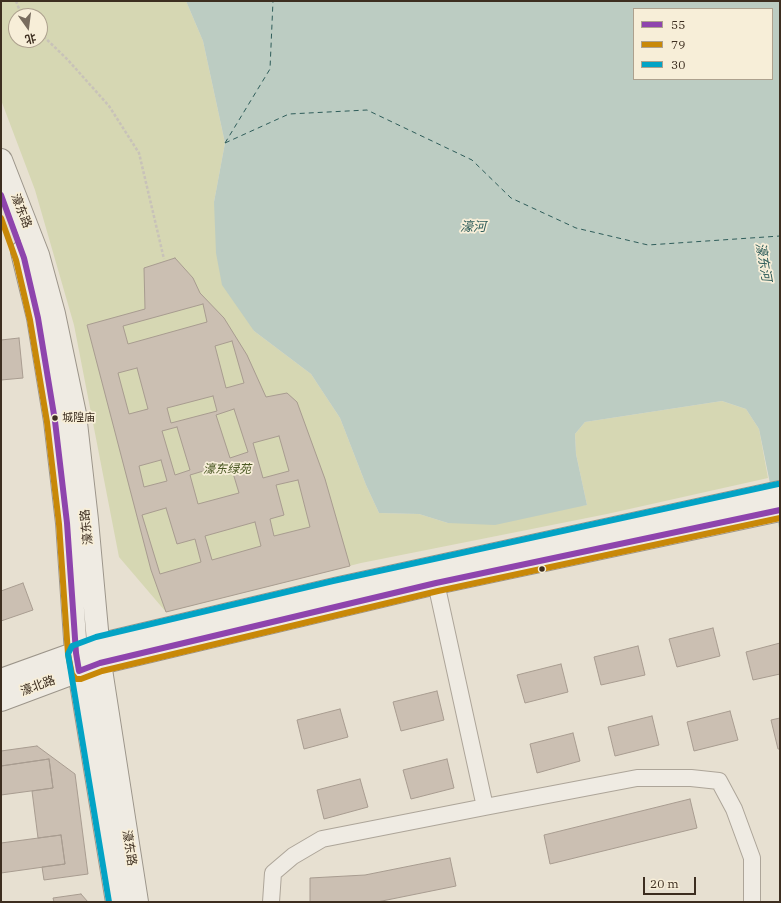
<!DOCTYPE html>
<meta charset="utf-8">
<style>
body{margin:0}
#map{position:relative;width:781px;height:903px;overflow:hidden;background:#e7e0d1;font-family:"IBM Plex Serif","Noto Sans SC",serif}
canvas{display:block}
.frame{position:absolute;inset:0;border:2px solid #3d2e20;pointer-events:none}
.legend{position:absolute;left:633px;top:8px;width:140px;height:72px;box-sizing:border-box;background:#f7eed8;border:1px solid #ada18e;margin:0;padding:5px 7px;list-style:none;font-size:12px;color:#3d2e20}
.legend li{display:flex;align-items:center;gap:8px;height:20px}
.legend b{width:20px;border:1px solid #ada18e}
.north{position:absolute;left:8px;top:8px;width:40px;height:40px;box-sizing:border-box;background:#f7eed8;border:1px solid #ada18e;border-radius:50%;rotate:166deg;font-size:11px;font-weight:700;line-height:16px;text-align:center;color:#3d2e20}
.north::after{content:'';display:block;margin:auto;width:14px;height:18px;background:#786c5e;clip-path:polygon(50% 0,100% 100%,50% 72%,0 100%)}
.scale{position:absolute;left:643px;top:877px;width:53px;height:18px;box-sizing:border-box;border:2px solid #3d2e20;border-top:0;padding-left:5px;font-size:12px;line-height:14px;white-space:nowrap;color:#3d2e20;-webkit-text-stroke:3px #f7eed8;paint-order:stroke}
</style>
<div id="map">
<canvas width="781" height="903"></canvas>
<div class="frame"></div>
<ul class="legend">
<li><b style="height:5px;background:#8e44ad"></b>55</li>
<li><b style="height:5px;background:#c88808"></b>79</li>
<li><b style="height:5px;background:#03a3c5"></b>30</li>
</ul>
<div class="north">北</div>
<div class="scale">20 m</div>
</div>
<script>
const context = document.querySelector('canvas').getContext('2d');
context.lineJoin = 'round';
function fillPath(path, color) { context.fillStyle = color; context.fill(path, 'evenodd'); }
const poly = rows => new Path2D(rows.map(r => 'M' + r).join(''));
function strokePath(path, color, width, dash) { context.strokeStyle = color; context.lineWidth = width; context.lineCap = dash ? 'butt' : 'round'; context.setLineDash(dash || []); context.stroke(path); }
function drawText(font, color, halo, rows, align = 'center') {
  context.font = font + ' "IBM Plex Serif","Noto Sans SC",serif'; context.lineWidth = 3.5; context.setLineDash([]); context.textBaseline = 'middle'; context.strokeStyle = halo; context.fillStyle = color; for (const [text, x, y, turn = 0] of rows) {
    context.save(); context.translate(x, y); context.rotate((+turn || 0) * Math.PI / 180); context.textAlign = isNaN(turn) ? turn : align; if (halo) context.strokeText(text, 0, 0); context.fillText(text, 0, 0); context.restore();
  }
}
const green = poly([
 [1,1,186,1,203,41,225,143,214,202,254,331,311,374,340,418,366,485,379,513,419,514,448,523,587,505,576,454,575,434,585,422,722,401,746,409,759,429,768,478,607,514,361,563,166,612,119,557,74,325,35,190,1,100],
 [16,16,40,16,40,40,16,40]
]);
const water = poly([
 [186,1,780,1,780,533,759,429,746,409,722,401,585,422,575,434,576,454,587,505,495,525,448,523,419,514,379,513,366,485,340,418,311,374,254,331,222,285,216,253,214,202,225,143,203,41],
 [634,9,772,9,772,79,634,79]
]);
const ferry = poly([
 [225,143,289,114,367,110,472,160,511,198,576,228,648,245,780,236],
 [225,143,270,69,273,1]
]);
const building = poly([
 [175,258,193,278,200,293,224,318,247,355,266,397,287,393,297,402,325,479,350,566,166,612,151,570,87,325,145,309,144,268,175,258],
 [203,304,207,322,128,344,123,326,203,304],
 [19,338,23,378,1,380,1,340,19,338],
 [232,341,244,383,226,388,215,346,232,341],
 [137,368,148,409,129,414,118,373,137,368],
 [213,396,217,411,171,423,167,408,213,396],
 [234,409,248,452,230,458,216,415,234,409],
 [177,427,190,470,175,475,162,431,177,427],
 [279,436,289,471,263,478,253,443,279,436],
 [161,460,167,481,144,487,139,466,161,460],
 [230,463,239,493,198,504,190,475,230,463],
 [298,480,310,527,274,536,270,519,284,515,276,485,298,480],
 [166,508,177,544,195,539,201,562,160,574,142,515,166,508],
 [255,522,261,546,212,560,205,536,255,522],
 [23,583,33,610,1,621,1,591,23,583],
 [713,628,720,656,677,667,669,639,713,628],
 [780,643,780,674,753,680,746,652,780,643],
 [638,646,645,675,601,685,594,657,638,646],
 [561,664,568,692,525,703,517,675,561,664],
 [437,691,444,720,401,731,393,702,437,691],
 [340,709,348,737,304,749,297,720,340,709],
 [730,711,738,740,694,751,687,722,730,711],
 [652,716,659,745,615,756,608,727,652,716],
 [780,718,780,749,778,749,771,720,780,718],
 [573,733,580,761,537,773,530,744,573,733],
 [37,746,75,774,88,874,44,880,42,867,65,864,61,835,38,838,32,791,53,788,49,759,1,766,1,751,37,746],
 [49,759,53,788,1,795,1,766,49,759],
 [447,759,454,788,411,799,403,770,447,759],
 [360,779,368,807,324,819,317,790,360,779],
 [690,799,697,828,550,864,544,835,690,799],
 [61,835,65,864,1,873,1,843,61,835],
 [450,858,456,886,377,902,310,902,310,878,365,875,450,858],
 [81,894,88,902,54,902,53,898,81,894]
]);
const path = poly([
 [16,1,22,16],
 [40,33,68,60,109,106,139,153,164,259]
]);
const street = poly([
 [485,807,637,778,691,778,719,781,734,809,752,858,752,902],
 [271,902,273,873,293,856,322,839,485,807,436,583]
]);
const secondary = poly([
 [1,160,38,255,54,314,75,414,87,520,100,663,137,902],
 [22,252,38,318,55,421,67,523,76,653,117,902],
 [1,680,98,645,335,589,780,492],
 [1,700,100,663,436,583,780,510]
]);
const bus1 = poly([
 [1,195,24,258,38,318,55,421,67,523,76,653,79,671,100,663,436,583,780,510]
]);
const bus2 = poly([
 [1,218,16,260,30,320,47,422,59,524,68,654,72,674,76,679,81,679,102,671,438,591,780,518]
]);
const bus3 = poly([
 [109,902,68,654,72,646,96,637,333,581,778,484]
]);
const markers = [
 [55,418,3.5,"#3d2e20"],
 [542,569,3.5,"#3d2e20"]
];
const busNames = [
 ["城隍庙",62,418]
];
const streetNames = [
 ["濠东路",21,211,69],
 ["濠东路",87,527,-96],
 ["濠北路",38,686,-20],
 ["濠东路",129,848,81]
];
const parkNames = [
 ["濠东绿苑",227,470]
];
const waterNames = [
 ["濠河",473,227],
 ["濠东河",763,262,80]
];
fillPath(green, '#d6d7b3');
fillPath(water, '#bcccc2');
strokePath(ferry, '#2f5d5a', 1, [5, 4]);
fillPath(building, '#cbbfb2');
strokePath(building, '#a89c90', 1);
strokePath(street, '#ada599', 18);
strokePath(secondary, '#9c958a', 24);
strokePath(path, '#c8c2b9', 2.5, [3, 2]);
strokePath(street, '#efebe3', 16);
strokePath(secondary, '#efebe3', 22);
strokePath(bus1, '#8e44ad', 6);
strokePath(bus2, '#c88808', 6);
strokePath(bus3, '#03a3c5', 6);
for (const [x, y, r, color] of markers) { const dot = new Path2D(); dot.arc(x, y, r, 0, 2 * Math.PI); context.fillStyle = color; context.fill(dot); strokePath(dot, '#f7eed8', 1.5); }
drawText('11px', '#3d2e20', '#f7eed8', busNames, 'left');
drawText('12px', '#3d2e20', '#f7eed8', streetNames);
drawText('italic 12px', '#4d5a26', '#f7eed8', parkNames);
drawText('italic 13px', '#2f5d5a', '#f7eed8', waterNames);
</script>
